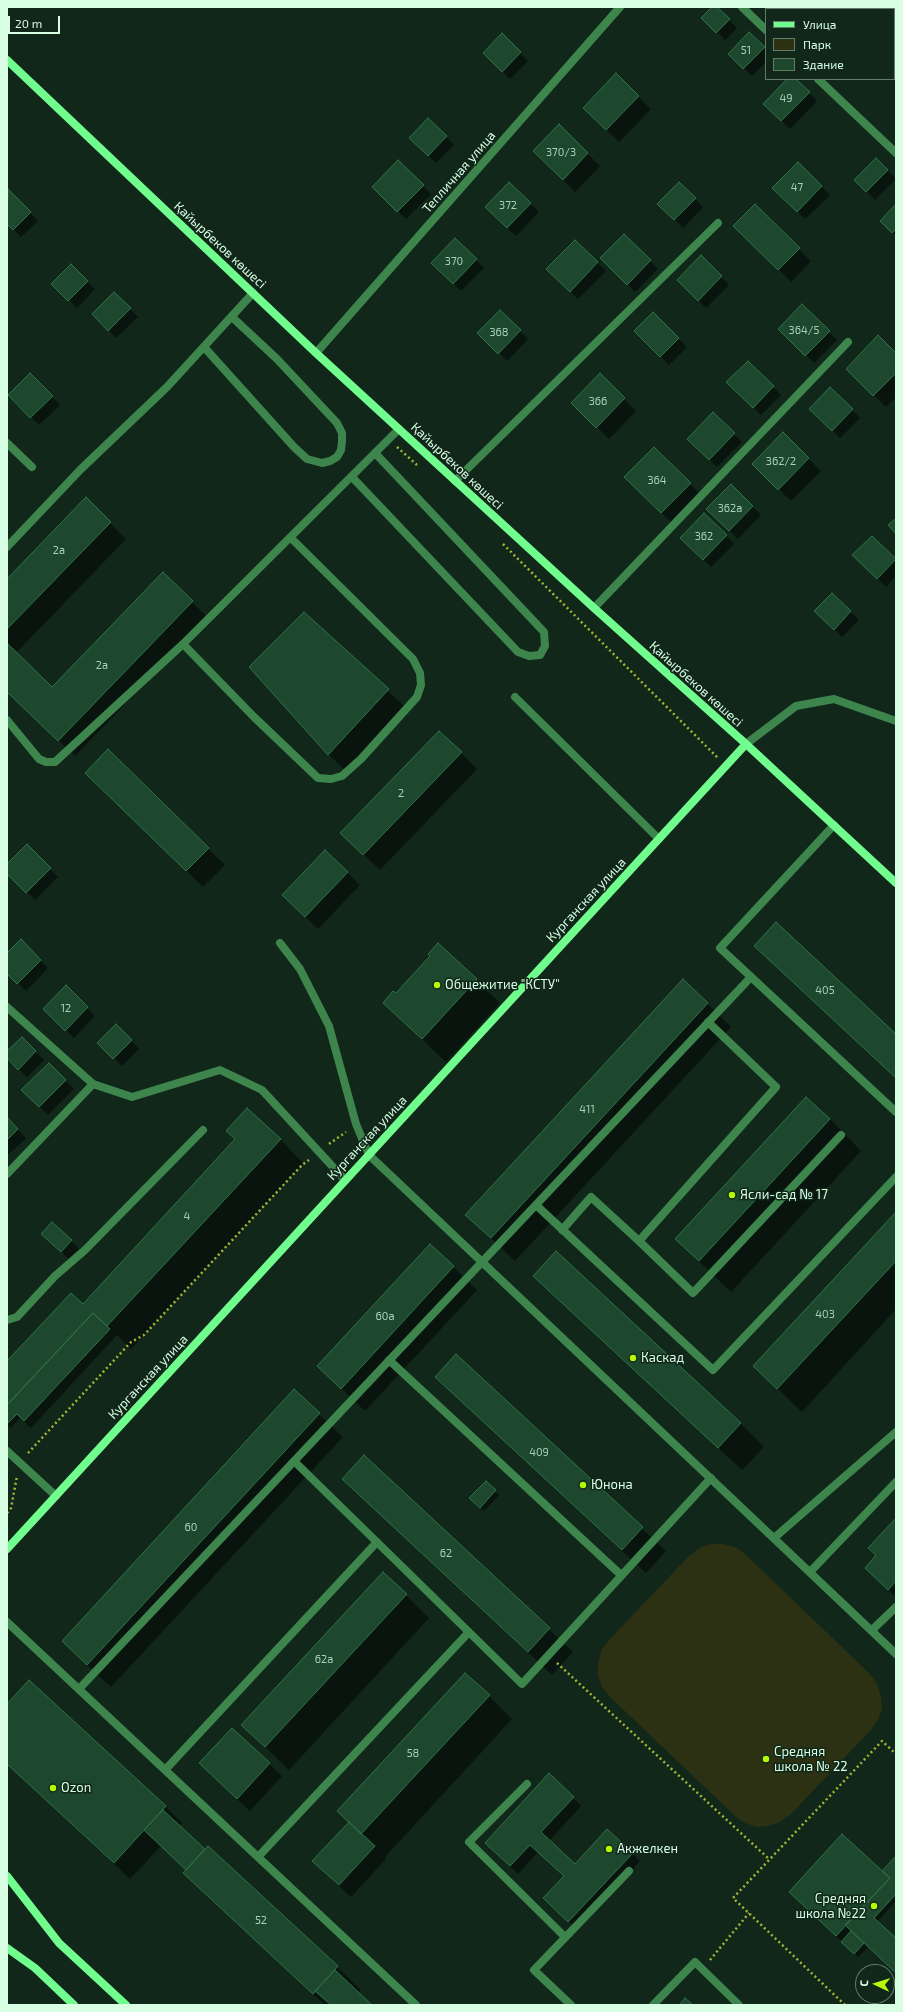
<!DOCTYPE html>
<meta charset="utf-8">
<style>
body{margin:0}
#map{position:relative;width:903px;height:2012px;overflow:hidden;background:#102719;font-family:"Exo 2",sans-serif}
canvas{display:block}
.frame{position:absolute;inset:0;border:8px solid #d8fee3;pointer-events:none}
.legend{position:absolute;left:765px;top:8px;width:130px;height:72px;box-sizing:border-box;background:#102719;border:1px solid #607d6a;margin:0;padding:5px 7px;list-style:none;font-size:12px;color:#d8fee3}
.legend li{display:flex;align-items:center;gap:8px;height:20px}
.legend b{width:20px;border:1px solid #607d6a}
.north{position:absolute;left:855px;top:1964px;width:40px;height:40px;box-sizing:border-box;background:#102719;border:1px solid #607d6a;border-radius:50%;rotate:274deg;font-size:11px;font-weight:700;line-height:16px;text-align:center;color:#d8fee3}
.north::after{content:'';display:block;margin:auto;width:14px;height:18px;background:#b5f909;clip-path:polygon(50% 0,100% 100%,50% 72%,0 100%)}
.scale{position:absolute;left:8px;top:16px;width:52px;height:18px;box-sizing:border-box;border:2px solid #d8fee3;border-top:0;padding-left:5px;font-size:12px;line-height:14px;white-space:nowrap;color:#d8fee3;-webkit-text-stroke:3px #102719;paint-order:stroke}
</style>
<div id="map">
<canvas width="903" height="2012"></canvas>
<div class="frame"></div>
<ul class="legend">
<li><b style="height:5px;background:#71fc8e"></b>Улица</li>
<li><b style="height:11px;background:#2d3113"></b>Парк</li>
<li><b style="height:11px;background:#1d482e"></b>Здание</li>
</ul>
<div class="north">С</div>
<div class="scale">20 m</div>
</div>
<script>
const context = document.querySelector('canvas').getContext('2d');
context.lineJoin = 'round';
function fillPath(path, color) { context.fillStyle = color; context.fill(path, 'evenodd'); }
const poly = rows => new Path2D(rows.map(r => 'M' + r).join(''));
function strokePath(path, color, width, dash) { context.strokeStyle = color; context.lineWidth = width; context.lineCap = dash ? 'butt' : 'round'; context.setLineDash(dash || []); context.stroke(path); }
function drawText(font, color, halo, rows, align = 'center') {
  context.font = font + ' "Exo 2",sans-serif'; context.lineWidth = 3; context.setLineDash([]); context.textBaseline = 'middle'; context.strokeStyle = halo; context.fillStyle = color; for (const [text, x, y, turn = 0] of rows) {
    context.save(); context.translate(x, y); context.rotate((+turn || 0) * Math.PI / 180); context.textAlign = isNaN(turn) ? turn : align; if (halo) context.strokeText(text, 0, 0); context.fillText(text, 0, 0); context.restore();
  }
}
const green = poly([
 [711,1544,723,1544,735,1547,745,1554,870,1674,877,1684,881,1696,882,1708,878,1720,871,1730,790,1815,780,1822,769,1826,757,1827,745,1823,735,1816,609,1696,602,1687,598,1675,598,1663,601,1651,608,1641,689,1556,699,1548]
]);
const shadow = poly([
 [713,7,716,7,737,28,725,40,703,18],
 [806,7,845,7,843,9,808,9],
 [750,34,766,50,766,62,752,76,730,54],
 [502,35,528,61,510,79,484,53],
 [616,75,651,109,619,142,584,108],
 [789,79,795,79,817,101,790,129,765,104],
 [428,119,454,145,436,163,410,138],
 [559,126,600,166,575,192,534,151],
 [876,159,896,179,875,200,856,180],
 [398,162,431,194,406,219,373,187],
 [798,164,830,195,805,219,774,188],
 [509,183,539,212,516,236,486,207],
 [679,183,703,207,683,228,659,204],
 [8,191,38,221,21,237,7,223],
 [755,206,811,261,791,282,735,226],
 [896,206,896,236,881,221],
 [624,235,658,269,635,292,601,258],
 [455,239,484,268,461,291,433,263],
 [575,241,606,271,578,299,548,269],
 [701,257,729,285,706,308,678,280],
 [71,266,95,289,77,308,53,284],
 [114,293,138,317,116,338,93,314],
 [802,305,837,340,814,363,779,329],
 [500,311,528,339,507,361,479,333],
 [653,313,687,347,669,365,635,331],
 [896,354,896,397,886,407,847,369],
 [748,362,781,395,761,415,728,382],
 [30,374,60,405,39,425,9,395],
 [600,375,636,411,609,439,573,403],
 [830,388,860,418,840,438,810,408],
 [713,414,742,442,717,467,689,439],
 [783,434,821,471,791,501,753,464],
 [654,448,702,496,674,525,625,477],
 [731,486,761,515,738,539,708,509],
 [705,514,734,544,711,567,682,538],
 [110,523,126,539,16,653,52,688,192,602,208,618,75,756,7,691,7,580],
 [872,537,896,561,896,576,886,587,854,555],
 [832,594,859,620,842,637,816,611],
 [304,614,404,706,345,770,328,754],
 [108,751,225,865,203,887,102,789],
 [461,753,477,769,380,870,358,849],
 [27,846,58,877,35,900,7,872,7,865],
 [325,851,360,885,318,929,283,895],
 [21,941,48,968,26,991,7,972,7,954],
 [438,945,500,1003,446,1062,384,1003,396,995,432,956],
 [755,946,896,1035,896,1078,779,970],
 [683,980,731,1027,515,1261,466,1214],
 [66,987,95,1016,74,1038,45,1009],
 [116,1025,139,1049,122,1066,98,1043],
 [22,1038,44,1060,27,1077,7,1057,7,1053],
 [49,1064,74,1089,48,1115,23,1090],
 [7,1119,26,1138,8,1155,7,1154],
 [830,1119,861,1151,731,1292,676,1239],
 [280,1139,303,1163,131,1349,117,1335,31,1428,20,1418,10,1428,7,1425,7,1363,83,1305],
 [896,1213,896,1309,802,1412,754,1366],
 [71,1241,79,1249,69,1259,51,1242],
 [430,1245,477,1290,365,1411,318,1366],
 [534,1276,740,1423,764,1447,742,1470],
 [456,1355,666,1551,646,1573,436,1377],
 [319,1414,343,1437,111,1687,86,1664],
 [364,1456,573,1652,552,1675,343,1479],
 [486,1482,499,1495,484,1511,471,1498],
 [896,1520,896,1597,866,1568,878,1556],
 [406,1595,429,1618,289,1770,243,1725],
 [30,1681,166,1807,182,1823,179,1826,205,1850,208,1847,337,1967,361,1990,358,1993,371,2005,325,2005,208,1896,184,1873,187,1870,161,1846,130,1879,7,1764,7,1705],
 [489,1696,512,1719,385,1857,386,1859,351,1897,326,1873,350,1822],
 [232,1729,282,1776,250,1811,212,1776],
 [573,1798,581,1806,549,1841,575,1865,632,1853,640,1861,577,1929,553,1906,565,1876,538,1852,518,1874,494,1851],
 [896,1858,896,1901,877,1922,896,1939,896,1972,869,1946,858,1957,798,1900,886,1876]
]);
const building = poly([
 [712,7,717,7,730,19,716,33,701,18,712,7],
 [805,7,829,7,827,9,807,9,805,7],
 [749,32,765,47,743,69,728,54,749,32],
 [502,33,521,52,502,72,483,53,502,33],
 [616,73,639,96,606,130,583,108,616,73],
 [787,79,796,79,810,92,781,121,763,104,787,79],
 [428,118,447,136,428,156,409,138,428,118],
 [559,124,588,153,563,180,533,151,559,124],
 [876,158,888,170,866,192,854,180,876,158],
 [398,160,424,185,397,212,372,187,398,160],
 [798,162,822,186,797,212,772,188,798,162],
 [509,182,531,203,507,228,485,207,509,182],
 [679,182,696,198,674,220,657,204,679,182],
 [8,189,31,212,13,230,7,224,8,189],
 [755,204,800,248,778,270,733,226,755,204],
 [896,204,896,229,892,233,880,221,896,204],
 [624,234,651,260,627,285,600,258,624,234],
 [455,238,477,259,453,284,431,263,455,238],
 [575,240,598,262,570,292,546,269,575,240],
 [701,255,722,276,698,301,677,280,701,255],
 [71,264,88,281,68,301,51,284,71,264],
 [114,292,131,308,108,331,92,314,114,292],
 [802,304,830,331,805,356,778,329,802,304],
 [500,310,521,330,498,354,477,333,500,310],
 [653,312,679,338,660,357,634,331,653,312],
 [878,335,896,353,896,373,873,396,846,369,878,335],
 [748,361,774,386,753,408,726,382,748,361],
 [30,373,53,396,30,418,8,395,30,373],
 [600,373,625,398,596,428,571,403,600,373],
 [830,387,853,409,832,431,809,409,830,387],
 [713,412,735,433,709,460,687,439,713,412],
 [783,432,809,458,778,490,752,464,783,432],
 [654,447,691,483,661,513,624,477,654,447],
 [731,484,753,506,729,531,706,509,731,484],
 [86,497,111,522,7,629,7,579,86,497],
 [704,513,727,535,703,560,680,538,704,513],
 [896,518,896,534,888,525,896,518],
 [872,536,896,559,877,579,852,555,872,536],
 [163,572,193,601,58,741,7,692,7,643,52,687,163,572],
 [832,593,851,611,834,630,814,611,832,593],
 [304,612,389,689,328,755,249,667,304,612],
 [439,731,462,752,363,855,340,833,439,731],
 [108,749,209,848,186,871,85,773,108,749],
 [27,844,51,868,26,893,7,874,7,864,27,844],
 [325,850,348,872,305,917,282,895,325,850],
 [776,922,896,1034,896,1078,754,946,776,922],
 [21,939,41,960,17,984,7,974,7,953,21,939],
 [438,943,477,979,422,1039,383,1003,393,991,396,993,430,956,428,954,438,943],
 [683,979,708,1003,491,1238,465,1215,683,979],
 [66,985,88,1007,65,1031,43,1009,66,985],
 [116,1024,132,1040,113,1059,97,1043,116,1024],
 [22,1037,36,1051,18,1070,7,1058,7,1051,22,1037],
 [49,1063,66,1080,39,1107,21,1090,49,1063],
 [806,1097,830,1119,699,1261,675,1239,806,1097],
 [247,1108,281,1139,107,1326,93,1313,7,1405,7,1361,71,1293,83,1304,235,1139,226,1131,247,1108],
 [7,1117,18,1129,7,1140,7,1117],
 [896,1212,896,1261,777,1389,753,1366,896,1212],
 [52,1222,72,1240,61,1252,41,1234,52,1222],
 [430,1244,454,1266,341,1389,317,1366,430,1244],
 [556,1251,741,1423,718,1448,533,1276,556,1251],
 [93,1313,110,1329,24,1421,17,1414,7,1424,7,1405,93,1313],
 [456,1354,643,1527,622,1550,435,1377,456,1354],
 [294,1389,320,1413,87,1665,62,1641,294,1389],
 [364,1455,550,1628,528,1652,342,1479,364,1455],
 [486,1481,496,1490,480,1508,469,1498,486,1481],
 [896,1518,896,1581,888,1590,865,1568,876,1555,868,1548,896,1518],
 [383,1572,407,1594,265,1747,241,1725,383,1572],
 [465,1673,490,1695,361,1834,337,1811,465,1673],
 [29,1680,166,1806,114,1863,7,1764,7,1704,29,1680],
 [232,1728,270,1763,237,1799,199,1763,232,1728],
 [549,1773,574,1797,541,1832,575,1864,607,1829,633,1853,568,1922,543,1898,564,1876,530,1845,510,1866,485,1843,549,1773],
 [163,1810,205,1849,186,1870,144,1830,163,1810],
 [349,1822,375,1846,339,1885,312,1861,349,1822],
 [842,1834,890,1878,836,1936,789,1892,842,1834],
 [208,1846,338,1966,313,1994,183,1873,208,1846],
 [896,1856,896,1894,874,1918,896,1938,896,1973,845,1925,890,1878,882,1871,896,1856],
 [851,1931,864,1943,854,1954,841,1942,851,1931],
 [335,1970,372,2005,331,2005,315,1991,335,1970],
 [685,1998,693,2005,679,2005,685,1998]
]);
const path = poly([
 [397,447,417,465],
 [503,544,718,758],
 [329,1144,346,1132],
 [28,1453,131,1342,144,1335,302,1165,309,1160],
 [7,1513,11,1508,17,1476],
 [557,1663,769,1859],
 [710,1960,749,1913],
 [845,2005,733,1898,882,1741,896,1754]
]);
const lane = poly([
 [204,347,294,447,307,459,322,463,330,461,337,457,341,450,342,441,342,433,337,423,277,359,232,317],
 [352,477,518,652,529,656,540,655,545,646,544,632,376,454],
 [455,481,718,223],
 [7,547,81,469,167,387,253,293],
 [594,608,848,342],
 [183,644,254,717,318,778,331,779,342,776,361,759,417,697,421,685,420,673,413,659,291,538],
 [515,697,659,839],
 [7,720,39,759,46,762,55,762,183,644,399,429],
 [746,744,796,706,834,699,896,721],
 [834,825,720,948,896,1112],
 [280,943,300,969,329,1026,356,1124,369,1155,896,1654],
 [7,1174,93,1084,132,1097,220,1070,262,1090,345,1180],
 [536,1205,713,1370,896,1177],
 [562,1230,591,1197,639,1241,776,1087,708,1022],
 [639,1241,693,1293,841,1135],
 [7,1320,17,1317,55,1276,85,1250,203,1130],
 [389,1360,621,1575],
 [7,1451,56,1496],
 [294,1461,522,1684,711,1478],
 [774,1538,896,1432],
 [810,1572,896,1482],
 [7,1622,416,2005],
 [872,1630,896,1607],
 [79,1689,751,977],
 [165,1770,377,1542],
 [527,1784,469,1842,565,1937],
 [258,1857,469,1632],
 [571,2005,534,1970,629,1871],
 [653,2005,695,1962,739,2005]
]);
const street = poly([
 [742,7,766,30],
 [818,79,896,153],
 [316,353,620,7],
 [7,443,32,467],
 [7,1007,93,1084]
]);
const secondary = poly([
 [7,60,316,353,594,608,746,744,896,883],
 [7,1549,746,744],
 [7,1876,59,1943,126,2005],
 [7,1948,35,1968,74,2005]
]);
const markers = [
 [437,985,4,"#b5f909"],
 [732,1195,4,"#b5f909"],
 [633,1358,4,"#b5f909"],
 [583,1485,4,"#b5f909"],
 [766,1759,4,"#b5f909"],
 [53,1788,4,"#b5f909"],
 [609,1849,4,"#b5f909"],
 [874,1906,4,"#b5f909"]
];
const numberNames = [
 ["51",746,50],
 ["49",786,98],
 ["370/3",561,152],
 ["47",797,187],
 ["372",508,205],
 ["370",454,261],
 ["364/5",804,330],
 ["368",499,332],
 ["366",598,401],
 ["362/2",781,461],
 ["364",657,480],
 ["362а",730,508],
 ["362",704,536],
 ["2а",59,550],
 ["2а",102,665],
 ["2",401,793],
 ["405",825,990],
 ["12",66,1008],
 ["411",587,1109],
 ["4",187,1216],
 ["403",825,1314],
 ["60а",385,1316],
 ["409",539,1452],
 ["60",191,1527],
 ["62",446,1553],
 ["62а",324,1659],
 ["58",413,1753],
 ["52",261,1920]
];
const streetNames = [
 ["Тепличная улица",459,172,-49],
 ["Қайырбеков көшесі",220,245,43],
 ["Қайырбеков көшесі",457,466,43],
 ["Қайырбеков көшесі",696,684,42],
 ["Курганская улица",586,900,-47],
 ["Курганская улица",367,1138,-47],
 ["Курганская улица",148,1377,-47]
];
const poiNames = [
 ["Общежитие \"КСТУ\"",445,985],
 ["Ясли-сад № 17",740,1195],
 ["Каскад",641,1358],
 ["Юнона",591,1485],
 ["Средняя",774,1752],
 ["школа № 22",774,1767],
 ["Ozon",61,1788],
 ["Акжелкен",617,1849],
 ["Средняя",866,1899,"right"],
 ["школа №22",866,1914,"right"]
];
fillPath(green, '#2d3113');
fillPath(shadow, '#0007');
fillPath(building, '#1d482e');
strokePath(building, '#2f7349', 1);
strokePath(path, '#a6b733', 2.5, [2, 3]);
strokePath(lane, '#3d854d', 8);
strokePath(street, '#3d854d', 8);
strokePath(secondary, '#71fc8e', 8);
for (const [x, y, r, color] of markers) { const dot = new Path2D(); dot.arc(x, y, r, 0, 2 * Math.PI); context.fillStyle = color; context.fill(dot); strokePath(dot, '#102719', 1.5); }
drawText('11px', '#a9d0b6', null, numberNames);
drawText('13px', '#d8fee3', '#102719', streetNames);
drawText('13px', '#d8fee3', '#102719', poiNames, 'left');
</script>
